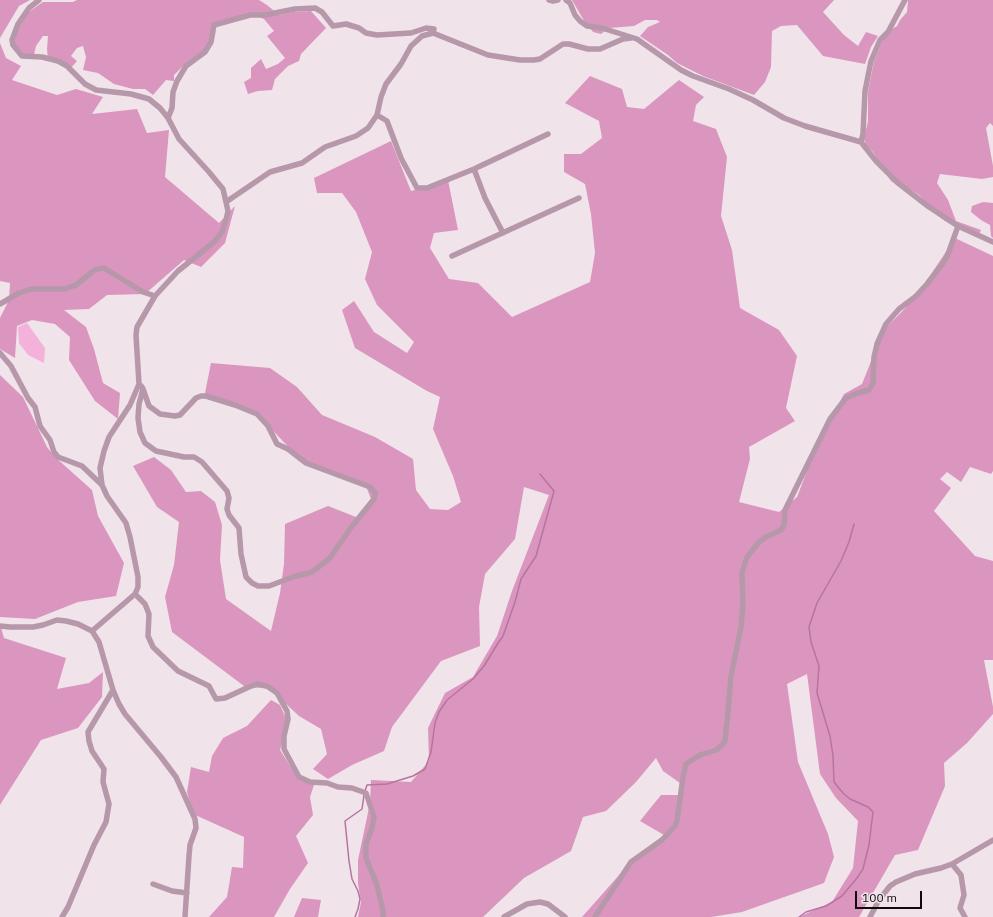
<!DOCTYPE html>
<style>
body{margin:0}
#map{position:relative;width:993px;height:917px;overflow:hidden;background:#f0e3ea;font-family:"IBM Plex Sans",sans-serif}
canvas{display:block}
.scale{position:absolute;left:855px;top:891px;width:67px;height:18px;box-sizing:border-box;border:2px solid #0f0b0d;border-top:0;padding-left:5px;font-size:12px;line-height:14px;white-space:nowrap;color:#0f0b0d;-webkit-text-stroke:3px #f0e3ea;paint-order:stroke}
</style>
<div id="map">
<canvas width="993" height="917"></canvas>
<div class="scale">100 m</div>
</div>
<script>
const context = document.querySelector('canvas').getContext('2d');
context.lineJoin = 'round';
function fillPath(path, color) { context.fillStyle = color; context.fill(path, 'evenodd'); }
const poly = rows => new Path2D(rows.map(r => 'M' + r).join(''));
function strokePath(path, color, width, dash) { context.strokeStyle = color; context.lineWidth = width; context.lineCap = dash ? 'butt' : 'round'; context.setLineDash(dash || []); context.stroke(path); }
const green = poly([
 [27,323,45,348,44,363,28,355,19,343,18,327]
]);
const forest = poly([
 [0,0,30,0,19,6,0,38],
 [77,0,259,0,267,5,279,15,293,12,311,11,326,28,301,54,299,61,288,66,275,79,272,90,258,91,248,94,244,82,251,78,251,68,261,59,266,69,278,64,285,58,267,36,274,31,264,19,257,16,216,22,213,36,204,51,184,65,174,75,174,81,166,80,153,95,145,89,133,89,114,84,98,73,83,70,86,57,83,46,77,48,71,56,77,61,70,69,62,64,48,60,47,49,48,36,43,36,36,46,33,59,20,54,16,49,14,37,26,14,43,2,73,2],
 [572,0,834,0,823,12,844,35,858,46,866,32,878,36,871,47,865,64,823,56,797,25,781,26,772,31,771,67,765,82,754,95,703,76,677,63,668,55,640,36,648,27,660,22,657,20,645,20,634,26,609,28,601,34,593,32,583,19],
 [908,0,993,0,993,126,990,123,986,128,993,166,993,177,982,179,940,174,937,183,948,200,956,221,981,230,978,237,953,226,945,221,937,215,919,195,905,186,897,185,891,181,873,152,866,145,864,139,868,121,868,91,874,61,882,42,889,31,897,26,900,20,907,12],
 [0,43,6,58,21,66,12,80,57,95,76,89,103,97,92,114,137,109,147,133,169,130,165,177,219,223,235,206,225,243,201,267,184,260,145,294,107,295,89,309,64,310,86,327,94,349,103,383,120,393,118,419,95,401,69,360,70,337,55,324,32,320,17,326,15,358,0,349,0,318,9,300,10,283,0,281],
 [590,76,622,89,627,107,644,109,679,80,704,97,696,105,693,121,716,129,727,157,721,216,732,250,740,308,779,330,797,356,786,408,795,421,749,447,750,459,739,502,779,512,797,497,817,445,844,394,862,384,883,331,916,297,955,238,993,256,993,471,991,474,970,467,961,482,947,472,940,479,951,488,934,511,975,556,993,561,993,660,984,660,993,707,993,714,967,743,944,763,945,786,918,850,895,855,859,917,799,917,832,902,853,868,858,821,836,798,820,774,807,674,787,684,798,762,828,834,834,857,824,883,742,912,711,917,582,917,636,856,664,835,640,821,661,795,679,795,680,783,663,771,656,758,636,782,606,811,583,817,571,851,524,878,483,917,358,917,361,902,358,883,358,860,370,803,371,780,411,782,429,761,428,728,445,693,473,677,497,636,512,591,549,495,524,487,515,539,485,574,479,607,480,646,441,661,392,727,384,751,352,765,328,779,313,769,327,754,321,729,299,716,270,689,244,686,172,632,165,597,174,565,179,522,157,507,133,466,154,457,171,470,186,492,201,491,215,502,222,525,220,560,226,599,271,631,280,593,284,564,285,524,328,506,356,517,371,499,366,486,299,458,257,414,204,398,211,363,270,368,297,387,322,415,375,437,413,459,416,490,430,509,448,510,461,502,453,476,433,429,440,397,427,391,355,348,342,310,354,301,374,332,407,353,414,342,377,305,365,279,372,252,356,212,342,193,317,193,314,178,391,141,411,191,448,180,458,230,434,233,430,248,449,279,478,283,512,317,590,282,595,253,591,214,585,184,564,172,564,154,581,154,602,138,599,121,565,103],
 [983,202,993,203,993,238,991,236,990,225,981,220,971,212,972,206],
 [0,375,23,397,47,447,55,457,92,490,98,516,124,563,116,596,78,602,35,619,0,617],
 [0,624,4,638,66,658,57,689,89,683,103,672,102,697,78,728,41,740,0,805],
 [271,700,280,705,288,723,280,750,297,777,314,785,310,797,313,815,296,836,308,863,290,889,274,917,209,917,227,897,232,867,243,868,244,837,193,814,187,792,191,767,209,772,212,756,223,738,247,726],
 [302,898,321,900,318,917,294,917]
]);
const stream = poly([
 [365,791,367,785,387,784,413,776,425,769,431,752,435,723,439,712,447,700,473,679,484,666,498,643,503,636,515,602,521,579,536,556,554,491,540,474],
 [355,917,358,909,360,899,358,891,352,879,349,861,345,821,362,809,364,795],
 [799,917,806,912,826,906,842,896,857,878,863,869,869,845,873,812,868,807,850,799,843,793,834,782,833,756,830,736,817,693,819,666,811,642,809,627,817,603,841,561,849,542,854,524]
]);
const minor = poly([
 [39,0,29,8,18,24,12,40,13,45,22,56,42,57,58,61,67,66,85,84,96,90,131,94,149,99,160,108,168,118,179,139,209,172,223,189,228,211,226,220,222,232,214,242,178,271,155,296,137,327,136,335,139,384,130,405,109,437,104,451,100,468,102,485,107,496,126,523,130,537,138,577,138,587,135,594,92,631],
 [549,0,553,1,558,0],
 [566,0,570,3,575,15,580,21,587,26,602,28,637,39,681,70,693,76,729,89,753,100,784,118,805,126,861,142,876,161,898,183,929,207,958,226,993,242],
 [377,115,387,121,401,158,417,188,427,188,474,169,548,134],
 [168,118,172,108,173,92,177,81,186,66,205,52,211,42,214,25,250,15,265,15,295,9,315,8,322,12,333,26,346,24,359,28,366,33,377,35,411,33,426,28,434,29,433,33],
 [861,142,863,134,865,91,871,61,880,40,888,32,905,0],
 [474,169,485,198,503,233],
 [226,202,270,172,302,163,325,147,356,136,368,128,377,115,381,97,386,84,401,64,411,46,422,36,433,33,488,55,520,60,534,60,540,59,563,44,569,44,588,49,600,49,623,39,631,38],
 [452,256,579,198],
 [0,304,19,293,31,289,64,289,76,285,92,272,97,269,104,268,143,292,155,296],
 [0,353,11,366,28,398,35,407,40,426,50,440,54,452,58,457,82,466,102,485],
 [139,384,142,387,143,389,149,406,160,414,175,416,180,415,196,398,201,396,206,396,235,405,257,414,268,426,277,444,288,449,306,463,370,487,375,493,374,499,350,529,330,558,312,572,293,577,269,586,258,586,252,583,246,577,241,554,239,528,229,515,227,509,229,498,227,491,202,462,194,457,184,457,156,451,145,443,140,432,138,418,139,404,143,389],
 [135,594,145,604,149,614,148,636,153,647,178,671,209,686,216,699,225,698,251,686,258,684,267,686,277,693,287,711,288,719,284,736,284,749,299,777,310,782,327,783,338,787,352,788,366,793,374,817,372,828,366,844,366,858,377,885,383,911,383,917],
 [0,626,10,627,33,627,43,625,57,620,66,621,78,624,92,631,99,642,113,690,119,704,125,714,161,757,176,777,195,819,196,828,190,845,189,856,185,917],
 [952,864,961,875,964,895,960,908,965,917],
 [153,884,172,891,187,893],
 [62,917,68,907,94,845,106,822,109,804,103,782,104,769,92,751,89,741,88,732,113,690],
 [504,917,527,904,540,902,548,904,565,917],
 [595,917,631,862,662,840,675,826,677,821,683,777,686,764,700,755,716,750,721,746,725,741,728,712,731,676,741,627,743,605,742,572,747,557,759,542,766,537,781,530,784,525,785,510,830,419,846,398,858,393,869,390,873,383,874,357,877,344,886,324,899,309,915,297,927,284,943,263,947,257,958,226],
 [870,917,879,900,890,886,896,882,915,874,941,868,952,864,993,840]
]);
fillPath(green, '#f4b1d9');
fillPath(forest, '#db96bf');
strokePath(stream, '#b7749d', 1.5);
strokePath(minor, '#b798aa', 5.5);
</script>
